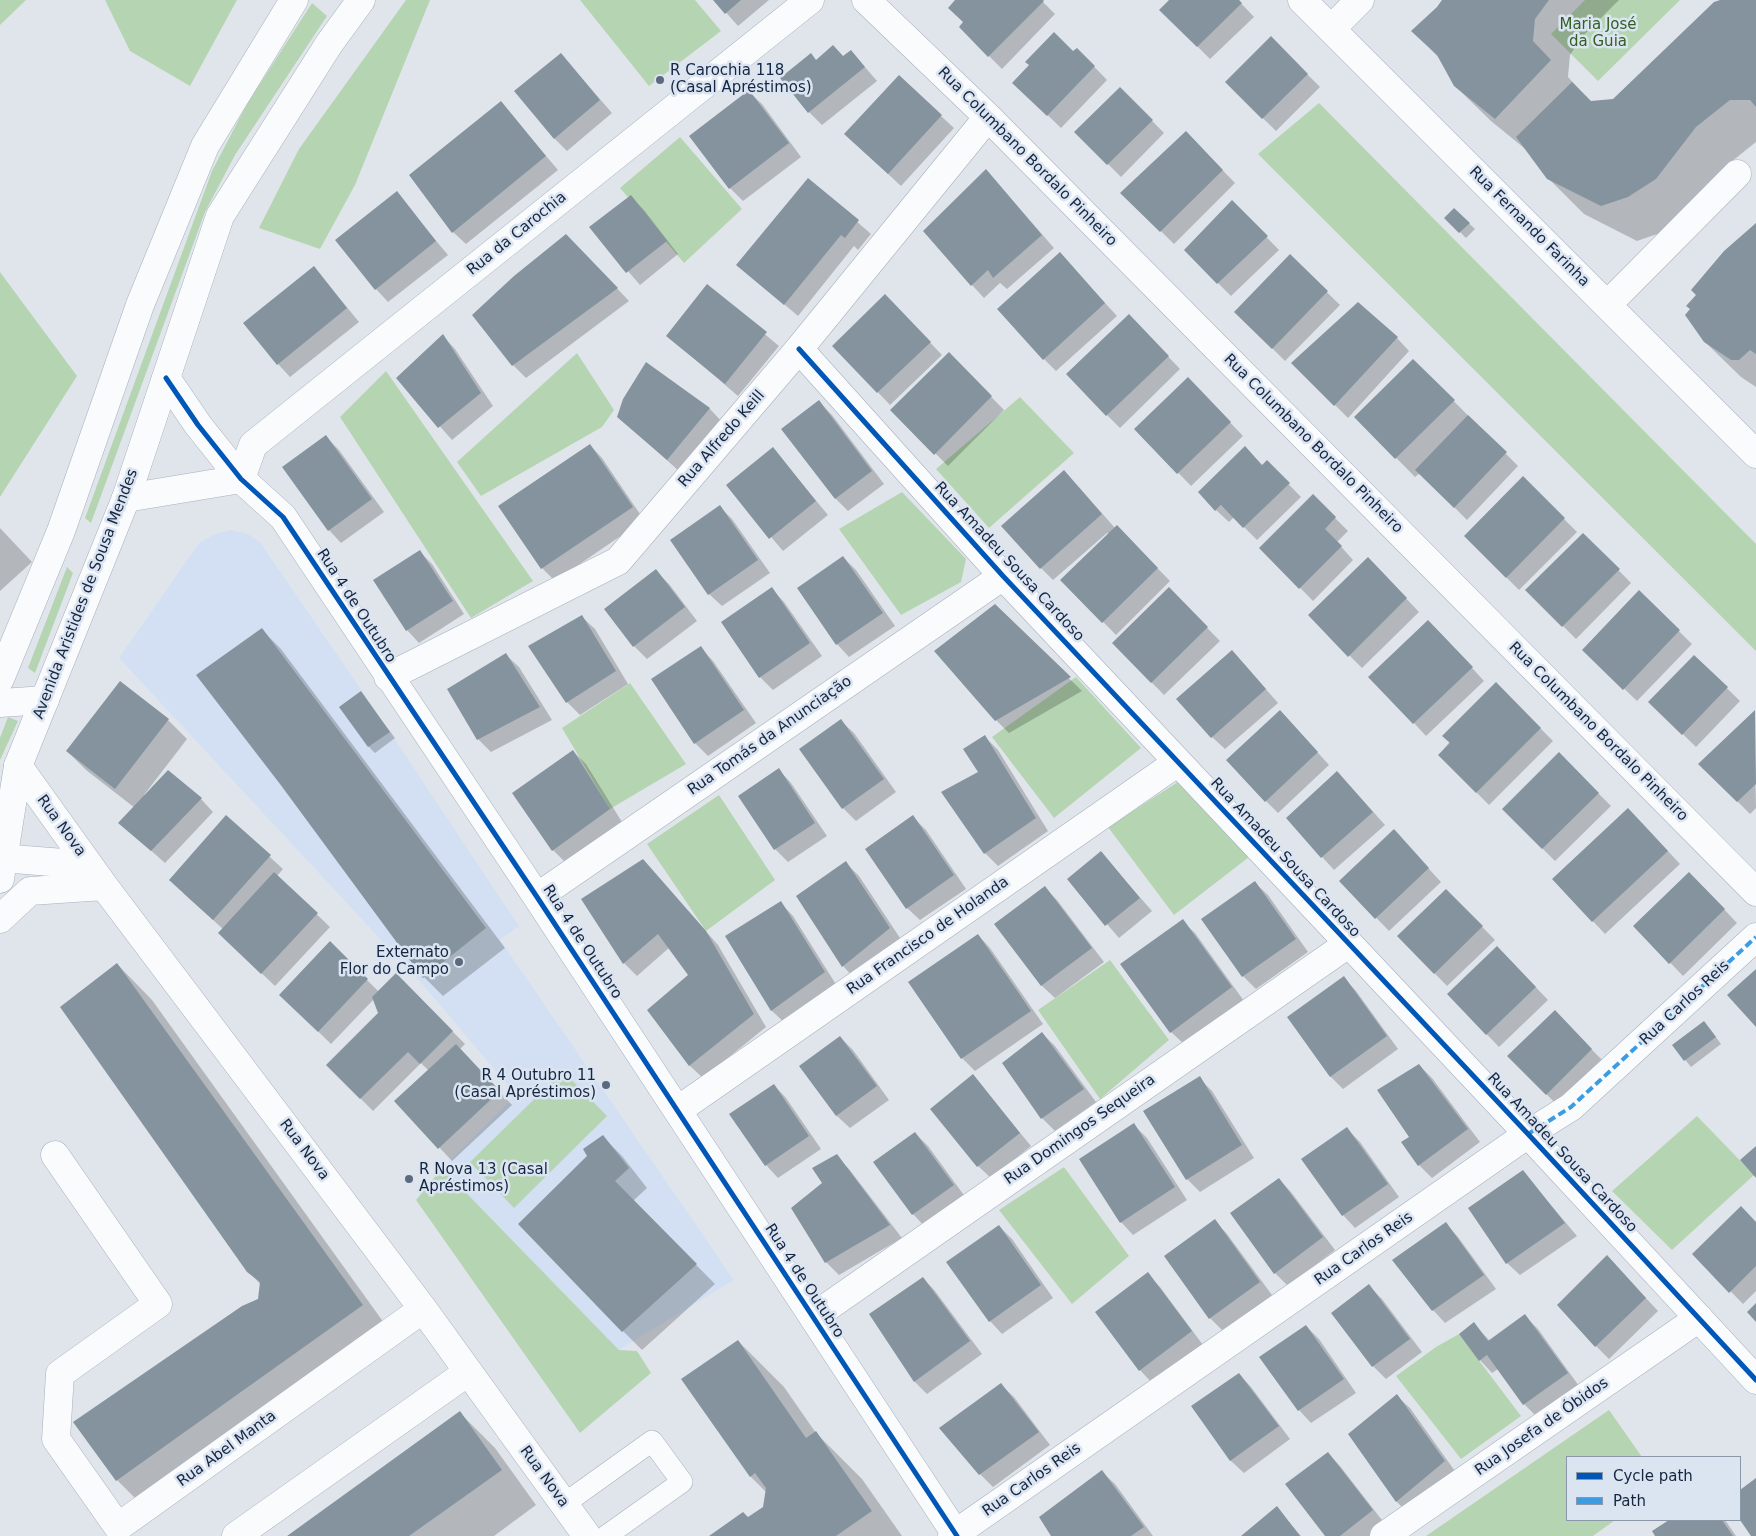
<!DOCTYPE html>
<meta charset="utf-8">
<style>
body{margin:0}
#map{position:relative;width:1756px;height:1536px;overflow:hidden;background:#e0e5ec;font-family:"DejaVu Sans",sans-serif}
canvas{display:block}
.legend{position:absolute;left:1566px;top:1456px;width:175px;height:65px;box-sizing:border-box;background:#dbe4f1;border:1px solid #8c98aa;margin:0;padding:6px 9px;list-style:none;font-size:15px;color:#162640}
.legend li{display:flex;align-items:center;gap:10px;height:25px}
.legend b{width:25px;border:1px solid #8c98aa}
</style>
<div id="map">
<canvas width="1756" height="1536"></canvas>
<ul class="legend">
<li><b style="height:6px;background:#0057b8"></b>Cycle path</li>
<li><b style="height:6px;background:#3b9ce3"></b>Path</li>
</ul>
</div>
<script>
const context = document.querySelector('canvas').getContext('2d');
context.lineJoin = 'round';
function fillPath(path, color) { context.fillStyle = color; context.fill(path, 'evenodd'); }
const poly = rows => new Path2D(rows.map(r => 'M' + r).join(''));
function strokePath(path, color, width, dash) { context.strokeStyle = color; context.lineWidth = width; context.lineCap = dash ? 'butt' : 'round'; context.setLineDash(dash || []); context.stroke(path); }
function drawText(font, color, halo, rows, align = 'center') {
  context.font = font + ' "DejaVu Sans",sans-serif'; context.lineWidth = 5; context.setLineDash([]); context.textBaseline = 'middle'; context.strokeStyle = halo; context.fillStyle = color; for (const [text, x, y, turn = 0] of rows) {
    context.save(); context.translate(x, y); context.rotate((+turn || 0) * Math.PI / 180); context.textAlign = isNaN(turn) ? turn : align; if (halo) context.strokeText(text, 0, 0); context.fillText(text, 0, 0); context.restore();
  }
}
const built = poly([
 [231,530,248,534,260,542,390,732,519,926,500,940,734,1280,619,1350,442,1168,516,1095,423,985,119,658,199,543,215,534]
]);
const green = poly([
 [0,0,26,0,0,25],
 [105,0,237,0,190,86,130,51],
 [406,0,430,0,355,185,320,249,259,228,299,149],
 [580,0,695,0,721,31,649,86],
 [1585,0,1680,0,1598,81,1551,34],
 [312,3,327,16,235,155,205,212,91,523,85,518,212,171,247,104],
 [1319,103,1756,544,1756,651,1258,154],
 [680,137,742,209,684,263,620,188],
 [0,272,77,376,0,497],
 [577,353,614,410,602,427,481,496,457,462],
 [386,371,533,581,471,618,340,417],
 [1020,397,1074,453,989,528,936,469],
 [902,492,966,559,961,582,901,615,839,529],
 [67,567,73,573,35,673,28,668],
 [1076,677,1141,748,1054,818,992,737],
 [630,683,686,764,610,809,562,728],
 [8,717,18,721,0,760,0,738],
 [1181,780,1249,857,1174,915,1108,827],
 [719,795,775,880,706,931,647,844],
 [1110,960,1169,1040,1100,1099,1038,1010],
 [563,1071,607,1116,514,1208,470,1162],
 [1697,1116,1754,1175,1672,1250,1612,1191],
 [1064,1167,1129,1256,1072,1304,999,1210],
 [442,1168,619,1350,637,1351,651,1373,580,1433,416,1200],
 [1459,1334,1521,1416,1461,1459,1396,1376,1436,1347],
 [1609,1410,1642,1457,1567,1457,1567,1520,1615,1520,1593,1536,1426,1536]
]);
const shadow = poly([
 [715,0,769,0,738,26],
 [957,0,1041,0,1055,14,1002,69,960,27,965,22],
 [1171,0,1238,0,1254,17,1210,59,1161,10],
 [1443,0,1619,0,1582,37,1570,55,1568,77,1591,102,1613,101,1723,0,1756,1,1756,142,1731,162,1663,232,1637,241,1584,214,1548,178,1529,152,1491,121,1455,86,1441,60,1413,31,1438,8],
 [1271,38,1320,87,1276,131,1226,82],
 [1077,49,1107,80,1061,128,1027,95,1030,66,1073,53],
 [851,51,877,81,822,125,809,112,816,61,844,57],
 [561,54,612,113,567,151,554,138],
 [1120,88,1164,133,1121,177,1076,132],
 [749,92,762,104,801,157,743,201,730,188],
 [501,103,558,170,466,244,453,232],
 [941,116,954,128,901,186,859,147],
 [1198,145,1235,183,1174,244,1122,193],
 [986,170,1054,248,1007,289,1000,283,984,298,972,285],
 [808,179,871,234,858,250,854,246,798,316,738,265],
 [396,193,448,255,388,302,376,289],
 [631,197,644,210,678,254,640,285,590,227],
 [1232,202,1279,250,1231,296,1185,250],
 [1454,209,1475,229,1466,238,1446,218],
 [1756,225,1756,387,1741,377,1705,342],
 [579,248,629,301,526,378,513,365],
 [1290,256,1340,305,1285,361,1236,312],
 [314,267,359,322,290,377,278,364],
 [1072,267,1117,316,1056,371,1044,359],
 [707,286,779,346,738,396,668,336],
 [898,309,942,355,890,405,834,346],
 [1141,328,1180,369,1120,428,1107,415],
 [443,336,455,349,493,406,452,440,398,379],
 [1397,338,1409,351,1348,418,1293,363],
 [949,354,1004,410,948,466,892,410],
 [1413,360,1518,466,1467,520,1420,473,1415,477,1356,417],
 [646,364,710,409,722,422,680,472,619,417],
 [1200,391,1243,436,1191,486,1136,429],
 [819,402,832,415,884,484,848,511,836,499,783,429],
 [326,437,339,450,384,512,341,543,329,530],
 [590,445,602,458,644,520,555,581,542,568,500,506],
 [773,449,828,515,783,551,727,485],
 [1267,462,1301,497,1257,540,1234,517,1229,522,1216,510],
 [1523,478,1577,532,1519,590,1465,536],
 [1077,485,1115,528,1117,527,1170,581,1116,635,1062,580,1109,534,1107,533,1053,580,1041,568],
 [1313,496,1348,531,1337,542,1353,560,1313,601,1261,548],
 [720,507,732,519,770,573,722,606,709,594],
 [0,528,32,562,0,591],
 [1583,534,1631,583,1576,639,1527,590],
 [419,551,432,564,464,614,419,643,407,630],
 [843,557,856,570,895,626,849,657,837,644],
 [656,571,669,584,697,621,647,659,634,646,606,609],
 [1380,571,1419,612,1362,668,1309,615],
 [772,589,784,602,822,656,773,690,760,677,723,623],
 [1169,589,1220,641,1164,695,1113,643],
 [1639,592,1692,644,1637,701,1584,650],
 [995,606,1082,691,1009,733,996,720],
 [582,617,595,629,628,684,580,715,567,702],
 [262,630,281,649,505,948,443,996,424,977],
 [1441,634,1484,681,1426,736,1414,723],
 [701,648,713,661,756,723,708,756,695,743],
 [506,655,519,667,552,720,491,752,478,739,449,690],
 [1694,656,1740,701,1696,747,1650,702],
 [1244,664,1278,703,1225,749,1212,737],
 [1496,684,1553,741,1489,805,1439,755],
 [361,693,395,738,375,753,369,747],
 [1754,712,1756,808,1750,814,1700,764],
 [168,720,187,739,144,795,201,799,213,812,165,863,120,823,135,808,86,770,67,751],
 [841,721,854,733,896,792,856,821,843,808,801,749],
 [1292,724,1329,765,1278,813,1266,801],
 [985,737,998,750,1048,831,998,866,985,853,943,792,980,772],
 [573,751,586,764,622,822,566,863,553,850,514,794],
 [1559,754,1611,806,1555,861,1503,809],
 [779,770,791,783,827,836,788,862,775,849,740,796],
 [1350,786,1385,825,1334,870,1287,818],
 [226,817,283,869,277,876,330,927,275,986,232,945,223,929,183,893],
 [913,817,926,830,966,889,920,920,907,908],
 [1641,822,1680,864,1605,934,1553,879],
 [1406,844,1441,882,1389,931,1341,881],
 [1101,853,1152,911,1119,938,1069,880],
 [643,860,718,945,766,1027,703,1078,690,1066,649,1010,690,975,670,947,637,976,624,963,582,899],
 [846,863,859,876,902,941,855,979,843,966,798,896],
 [1255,883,1268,895,1308,952,1256,989,1243,976],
 [1702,886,1737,923,1683,976,1635,926],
 [1044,887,1057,900,1104,962,1055,998,1042,986,996,924],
 [1446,890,1495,940,1447,986,1399,937],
 [781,903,793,916,837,986,785,1023,772,1011,726,936],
 [1182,921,1195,933,1244,1001,1184,1044,1171,1032],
 [978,935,990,948,1043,1024,975,1071,962,1058],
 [330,943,379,992,396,975,465,1044,460,1049,512,1105,452,1161,396,1101,429,1071,421,1063,373,1111,327,1065,380,1013,374,999,331,1044,281,995],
 [1510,960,1548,1000,1499,1047,1448,994],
 [117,964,152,1000,397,1341,152,1515,117,1480,75,1422,260,1300,261,1285,248,1271],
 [1344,978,1356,991,1398,1049,1343,1089,1330,1076],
 [1555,1012,1604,1062,1559,1107,1509,1056],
 [1710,1029,1721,1044,1691,1067,1674,1046],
 [1042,1033,1055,1046,1096,1102,1055,1131,1042,1118,1003,1063],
 [840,1037,853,1050,889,1100,850,1128,837,1116,801,1066],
 [1419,1065,1432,1078,1480,1142,1432,1178,1419,1165,1410,1138],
 [973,1076,1031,1146,991,1178,978,1166],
 [1199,1078,1212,1091,1254,1158,1200,1192,1187,1179],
 [774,1085,786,1098,821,1149,778,1178,766,1165],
 [1134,1125,1147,1138,1187,1200,1133,1235,1121,1222],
 [1347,1129,1360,1142,1399,1197,1355,1228,1343,1215],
 [915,1133,928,1146,966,1198,925,1227,913,1214],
 [603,1137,622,1156,647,1188,633,1201,715,1284,642,1350,623,1331,589,1156],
 [836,1156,849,1169,902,1238,839,1275,826,1262,824,1184],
 [1523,1172,1577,1236,1520,1275,1507,1263],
 [1279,1179,1291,1192,1335,1250,1288,1286,1275,1273],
 [1215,1221,1227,1234,1272,1295,1223,1331,1210,1318],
 [1756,1223,1756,1291,1743,1304,1694,1254],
 [1446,1224,1458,1237,1496,1289,1445,1323,1433,1310],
 [999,1226,1012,1239,1053,1298,1002,1334,990,1321],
 [1619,1269,1658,1311,1609,1359,1596,1346],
 [1147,1274,1160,1287,1203,1345,1152,1383,1140,1370],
 [923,1278,935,1291,982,1354,927,1394,915,1382,871,1314],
 [1369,1286,1382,1299,1422,1352,1386,1379,1373,1366,1333,1313],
 [1525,1316,1538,1329,1579,1386,1537,1417,1524,1404,1498,1369,1492,1373,1480,1360,1474,1324,1490,1341],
 [1306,1326,1319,1339,1356,1393,1311,1423,1299,1410],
 [738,1341,784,1387,816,1433,862,1479,902,1536,711,1536,748,1518,764,1507,766,1492,750,1476],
 [1239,1374,1251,1387,1290,1439,1244,1473,1231,1461,1192,1406],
 [1001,1385,1014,1397,1050,1445,993,1487,980,1474],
 [1397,1396,1410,1408,1457,1474,1409,1514,1397,1502,1350,1434],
 [460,1413,495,1448,536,1505,494,1536,290,1536],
 [1328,1453,1340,1466,1385,1524,1369,1536,1327,1536],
 [1102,1472,1115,1484,1153,1536,1053,1536],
 [1277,1508,1301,1536,1243,1536],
 [1672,1520,1725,1520,1736,1536,1657,1536,1654,1532]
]);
const building = poly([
 [713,0,741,0,725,14],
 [955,0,1043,0,1044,1,988,57,959,27,963,22,948,8],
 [1169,0,1239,0,1242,3,1197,47,1159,10],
 [1442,0,1549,0,1535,19,1533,41,1551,60,1495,119,1454,86,1437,55,1411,31,1437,7],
 [1720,0,1756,0,1756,107,1750,100,1730,100,1696,127,1656,179,1628,197,1601,206,1547,179,1516,137,1572,82,1591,101,1613,99,1714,2],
 [1054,32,1073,51,1077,48,1095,66,1047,116,1012,83,1029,65,1025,62],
 [1271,36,1308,74,1262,119,1225,82],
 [833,45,843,56,851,50,865,67,808,113,780,78,811,53,816,60],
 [561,53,600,100,554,139,514,91],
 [899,75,942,115,888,174,844,134],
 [1120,87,1153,120,1107,165,1074,132],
 [749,90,789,143,729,189,689,136],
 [501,101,546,156,452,233,409,175],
 [1186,131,1223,170,1160,232,1120,193],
 [986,169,1042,235,993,278,988,270,971,286,923,231],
 [808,178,859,220,845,238,841,235,784,305,736,265],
 [397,191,436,241,375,290,335,240],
 [631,195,667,241,626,273,589,227],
 [1232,200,1268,236,1217,284,1184,250],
 [1454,208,1470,223,1459,233,1444,218],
 [1756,223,1756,354,1750,350,1739,360,1731,360,1704,342,1685,315,1690,309,1686,306,1696,295,1691,290,1724,251],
 [566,234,618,288,512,366,472,315,514,276],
 [1060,252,1105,303,1043,360,997,309],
 [1290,254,1328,291,1272,349,1234,312],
 [314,266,347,308,277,365,243,323],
 [707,284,767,332,725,384,666,336],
 [885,294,931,342,877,393,832,346],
 [1358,302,1398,337,1334,406,1291,363],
 [1129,314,1169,356,1106,416,1066,374],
 [443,334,481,393,438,428,396,378],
 [949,352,992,396,934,455,890,410],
 [1413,359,1455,400,1395,459,1354,417],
 [646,362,710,408,667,460,617,417,623,399],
 [1188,377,1231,422,1177,474,1134,429],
 [819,400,872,471,835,499,781,429],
 [1468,415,1507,452,1454,508,1415,470],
 [326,435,372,499,328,531,282,467],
 [590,444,633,507,541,569,498,506],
 [1245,446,1262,465,1267,460,1290,483,1243,528,1221,505,1215,511,1198,492],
 [773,447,816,501,769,539,726,485],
 [1064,470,1102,514,1040,569,1001,526],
 [1523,476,1565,518,1506,578,1464,536],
 [1313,494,1336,517,1325,529,1342,546,1299,589,1259,548],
 [720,505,758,560,708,595,670,540],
 [1117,525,1158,568,1102,623,1060,580],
 [1583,533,1620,569,1562,627,1525,590],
 [420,550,453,601,406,631,373,580],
 [843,556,883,613,836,645,797,588],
 [1368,557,1407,598,1348,657,1308,615],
 [656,569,685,607,633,647,604,609],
 [772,587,810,643,759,678,721,622],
 [1169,587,1208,627,1151,683,1112,643],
 [1639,590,1680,630,1623,690,1582,650],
 [995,604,1071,677,995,721,934,651],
 [582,615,616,671,566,703,528,646],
 [1428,620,1473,667,1413,724,1368,677],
 [262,628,486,928,423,978,280,784,196,675],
 [701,646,744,710,694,744,651,679],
 [1232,650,1266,689,1211,738,1176,699],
 [506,653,540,707,477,740,447,689],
 [1694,655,1728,687,1682,735,1648,702],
 [120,681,169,719,115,789,66,751],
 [1496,682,1541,728,1476,793,1438,755,1450,743,1442,736],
 [361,691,390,732,368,747,339,707],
 [1280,710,1318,752,1265,802,1226,760],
 [1755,710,1756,784,1737,802,1698,764],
 [841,719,884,779,842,809,799,749],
 [985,735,1036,818,984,854,941,792,978,772,963,749],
 [573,750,610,809,552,851,512,793],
 [1559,752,1599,793,1542,849,1502,809],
 [779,768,815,823,774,850,738,796],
 [168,770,202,798,151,851,118,823],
 [1337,771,1373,812,1321,858,1286,818],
 [1628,808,1668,851,1592,922,1552,879],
 [226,815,271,855,213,920,169,880],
 [913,815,954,875,906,909,865,849],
 [1394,829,1429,868,1375,919,1339,881],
 [1101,851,1140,898,1105,926,1067,879],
 [643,859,706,931,754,1014,689,1066,647,1010,688,975,658,934,623,964,581,899],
 [846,861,890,928,842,967,796,896],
 [274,872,318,913,261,974,218,933],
 [1689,872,1725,909,1669,964,1633,926],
 [1255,881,1296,939,1242,977,1201,919],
 [1045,886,1092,948,1041,986,994,924],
 [1446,889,1483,926,1434,974,1397,936],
 [781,901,825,972,771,1011,725,936],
 [1183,919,1232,987,1170,1033,1120,964],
 [978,934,1031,1011,961,1059,908,982],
 [330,941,368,979,318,1032,279,995],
 [1497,946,1536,987,1486,1035,1447,994],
 [117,963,363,1305,116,1481,73,1422,242,1306,258,1299,260,1282,247,1272,60,1007],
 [1756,969,1756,1027,1727,995],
 [396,973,453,1031,420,1064,408,1052,360,1099,326,1065,378,1013,372,997],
 [1344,976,1387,1036,1330,1077,1287,1017],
 [1555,1010,1592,1049,1546,1095,1507,1056],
 [1704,1021,1716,1037,1684,1061,1672,1045],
 [1042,1032,1084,1089,1041,1119,1002,1063],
 [840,1036,877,1086,836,1116,799,1066],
 [456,1044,500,1091,438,1149,394,1101],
 [1419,1064,1468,1129,1418,1166,1401,1142,1409,1137,1377,1090],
 [973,1074,1020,1133,977,1167,930,1109],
 [1200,1076,1242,1145,1186,1180,1143,1111],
 [774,1084,809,1136,765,1166,729,1114],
 [1134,1123,1175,1187,1120,1223,1079,1159],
 [1347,1127,1388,1184,1342,1216,1301,1159],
 [915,1132,954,1185,912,1215,873,1162],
 [603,1135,629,1168,615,1181,697,1264,622,1332,518,1224,587,1156,583,1149],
 [1756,1146,1756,1178,1740,1160],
 [837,1154,890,1225,825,1263,791,1208,822,1183,812,1168],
 [1523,1170,1565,1223,1506,1264,1468,1208],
 [1279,1178,1323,1237,1274,1274,1230,1213],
 [1741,1206,1756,1222,1756,1266,1729,1293,1692,1254],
 [1215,1219,1260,1282,1209,1319,1164,1256],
 [1446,1222,1484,1275,1432,1311,1392,1260],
 [999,1225,1041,1285,989,1322,946,1262],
 [1607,1255,1646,1298,1595,1347,1557,1305],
 [1148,1272,1192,1331,1139,1371,1095,1312],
 [923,1277,970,1341,914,1382,869,1314],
 [1369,1284,1410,1339,1372,1367,1331,1313],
 [1756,1303,1756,1322,1747,1312],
 [1525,1314,1568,1373,1523,1405,1487,1355,1479,1361,1459,1334,1474,1322,1488,1341],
 [1306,1325,1344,1379,1298,1411,1259,1357],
 [738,1340,806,1438,816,1431,872,1511,836,1536,709,1536,743,1512,748,1517,763,1507,766,1488,755,1473,750,1477,681,1379],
 [1239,1373,1279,1426,1230,1461,1191,1406],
 [1001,1383,1039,1432,979,1475,939,1428],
 [1397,1394,1445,1461,1396,1502,1348,1434],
 [460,1411,502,1470,409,1536,287,1536],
 [1328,1452,1373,1510,1340,1536,1325,1536,1285,1484],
 [1102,1470,1144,1527,1131,1536,1051,1536,1039,1517],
 [1756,1478,1756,1536,1751,1536,1740,1520,1740,1490],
 [1277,1506,1300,1536,1241,1536],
 [1669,1520,1722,1520,1733,1536,1655,1536,1652,1531]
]);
const lane = poly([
 [564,1504,652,1441,682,1482,606,1536]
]);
const street = poly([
 [866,0,988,117,1756,892],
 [1302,0,1756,454],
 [1331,29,1360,0],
 [1607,305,1737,174],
 [799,349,1003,576,1528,1134,1756,1380],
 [166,378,198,425,241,479,283,517,537,897,957,1536],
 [241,479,253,445,810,0],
 [126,498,241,479],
 [388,677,618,561,799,349,988,117],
 [0,703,45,700],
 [18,766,104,886,423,1309,587,1536],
 [0,858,89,865],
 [537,897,1003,576],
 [0,919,30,891,104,886],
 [678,1110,1178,762],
 [55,1155,158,1304,60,1374,56,1439,118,1527,423,1309],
 [813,1317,1348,944],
 [236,1536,468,1372],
 [952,1536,1528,1134,1571,1107,1756,937],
 [1384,1536,1699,1318]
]);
const secondary = poly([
 [0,679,61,531,140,305,205,146,294,0],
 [0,879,18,766,126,498,220,216,329,44,361,0]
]);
const quiet = poly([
 [1528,1134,1571,1107,1756,937]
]);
const cycleway = poly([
 [799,349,1003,576,1528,1134,1756,1380],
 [166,378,198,425,241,479,283,517,537,897,957,1536]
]);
const markers = [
 [660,80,5,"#5d697c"],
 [459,962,5,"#5d697c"],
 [606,1085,5,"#5d697c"],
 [409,1179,5,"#5d697c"]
];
const parkNames = [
 ["Maria José",1598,25],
 ["da Guia",1598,42]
];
const poiNames = [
 ["R Carochia 118",670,71],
 ["(Casal Apréstimos)",670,88],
 ["Externato",449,953,"right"],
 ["Flor do Campo",449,970,"right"],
 ["R 4 Outubro 11",596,1076,"right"],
 ["(Casal Apréstimos)",596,1093,"right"],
 ["R Nova 13 (Casal",419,1170],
 ["Apréstimos)",419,1187]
];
const streetNames = [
 ["Rua Columbano Bordalo Pinheiro",1027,157,45],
 ["Rua Fernando Farinha",1529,227,45],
 ["Rua da Carochia",517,234,-39],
 ["Rua Alfredo Keill",722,439,-49],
 ["Rua Columbano Bordalo Pinheiro",1313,444,45],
 ["Rua Amadeu Sousa Cardoso",1009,562,47],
 ["Avenida Aristides de Sousa Mendes",86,594,-69],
 ["Rua 4 de Outubro",356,606,57],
 ["Rua Columbano Bordalo Pinheiro",1598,732,45],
 ["Rua Tomás da Anunciação",770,736,-35],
 ["Rua Nova",61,826,54],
 ["Rua Amadeu Sousa Cardoso",1285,858,47],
 ["Rua Francisco de Holanda",928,936,-35],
 ["Rua 4 de Outubro",582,942,57],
 ["Rua Carlos Reis",1685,1003,-43],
 ["Rua Domingos Sequeira",1080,1130,-35],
 ["Rua Nova",304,1150,53],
 ["Rua Amadeu Sousa Cardoso",1562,1153,47],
 ["Rua Carlos Reis",1364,1249,-35],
 ["Rua 4 de Outubro",804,1281,57],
 ["Rua Josefa de Óbidos",1542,1427,-35],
 ["Rua Abel Manta",227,1449,-36],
 ["Rua Nova",544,1477,54],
 ["Rua Carlos Reis",1032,1480,-35]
];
fillPath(built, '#d3e0f3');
fillPath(green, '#b5d5b2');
fillPath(shadow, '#0003');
fillPath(building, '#84939e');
strokePath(lane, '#a6b0bf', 22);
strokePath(street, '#a6b0bf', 29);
strokePath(secondary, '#a6b0bf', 29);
strokePath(lane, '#fafbfc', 21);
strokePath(street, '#fafbfc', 28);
strokePath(secondary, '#fafbfc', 28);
strokePath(quiet, '#3b9ce3', 4, [8, 4]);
strokePath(cycleway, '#0057b8', 5);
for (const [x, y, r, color] of markers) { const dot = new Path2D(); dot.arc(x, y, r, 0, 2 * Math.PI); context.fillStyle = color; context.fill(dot); strokePath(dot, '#dbe4f1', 2); }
drawText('15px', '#305f22', '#dbe4f1', parkNames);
drawText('15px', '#162640', '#dbe4f1', poiNames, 'left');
drawText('15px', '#162640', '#dbe4f1', streetNames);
</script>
